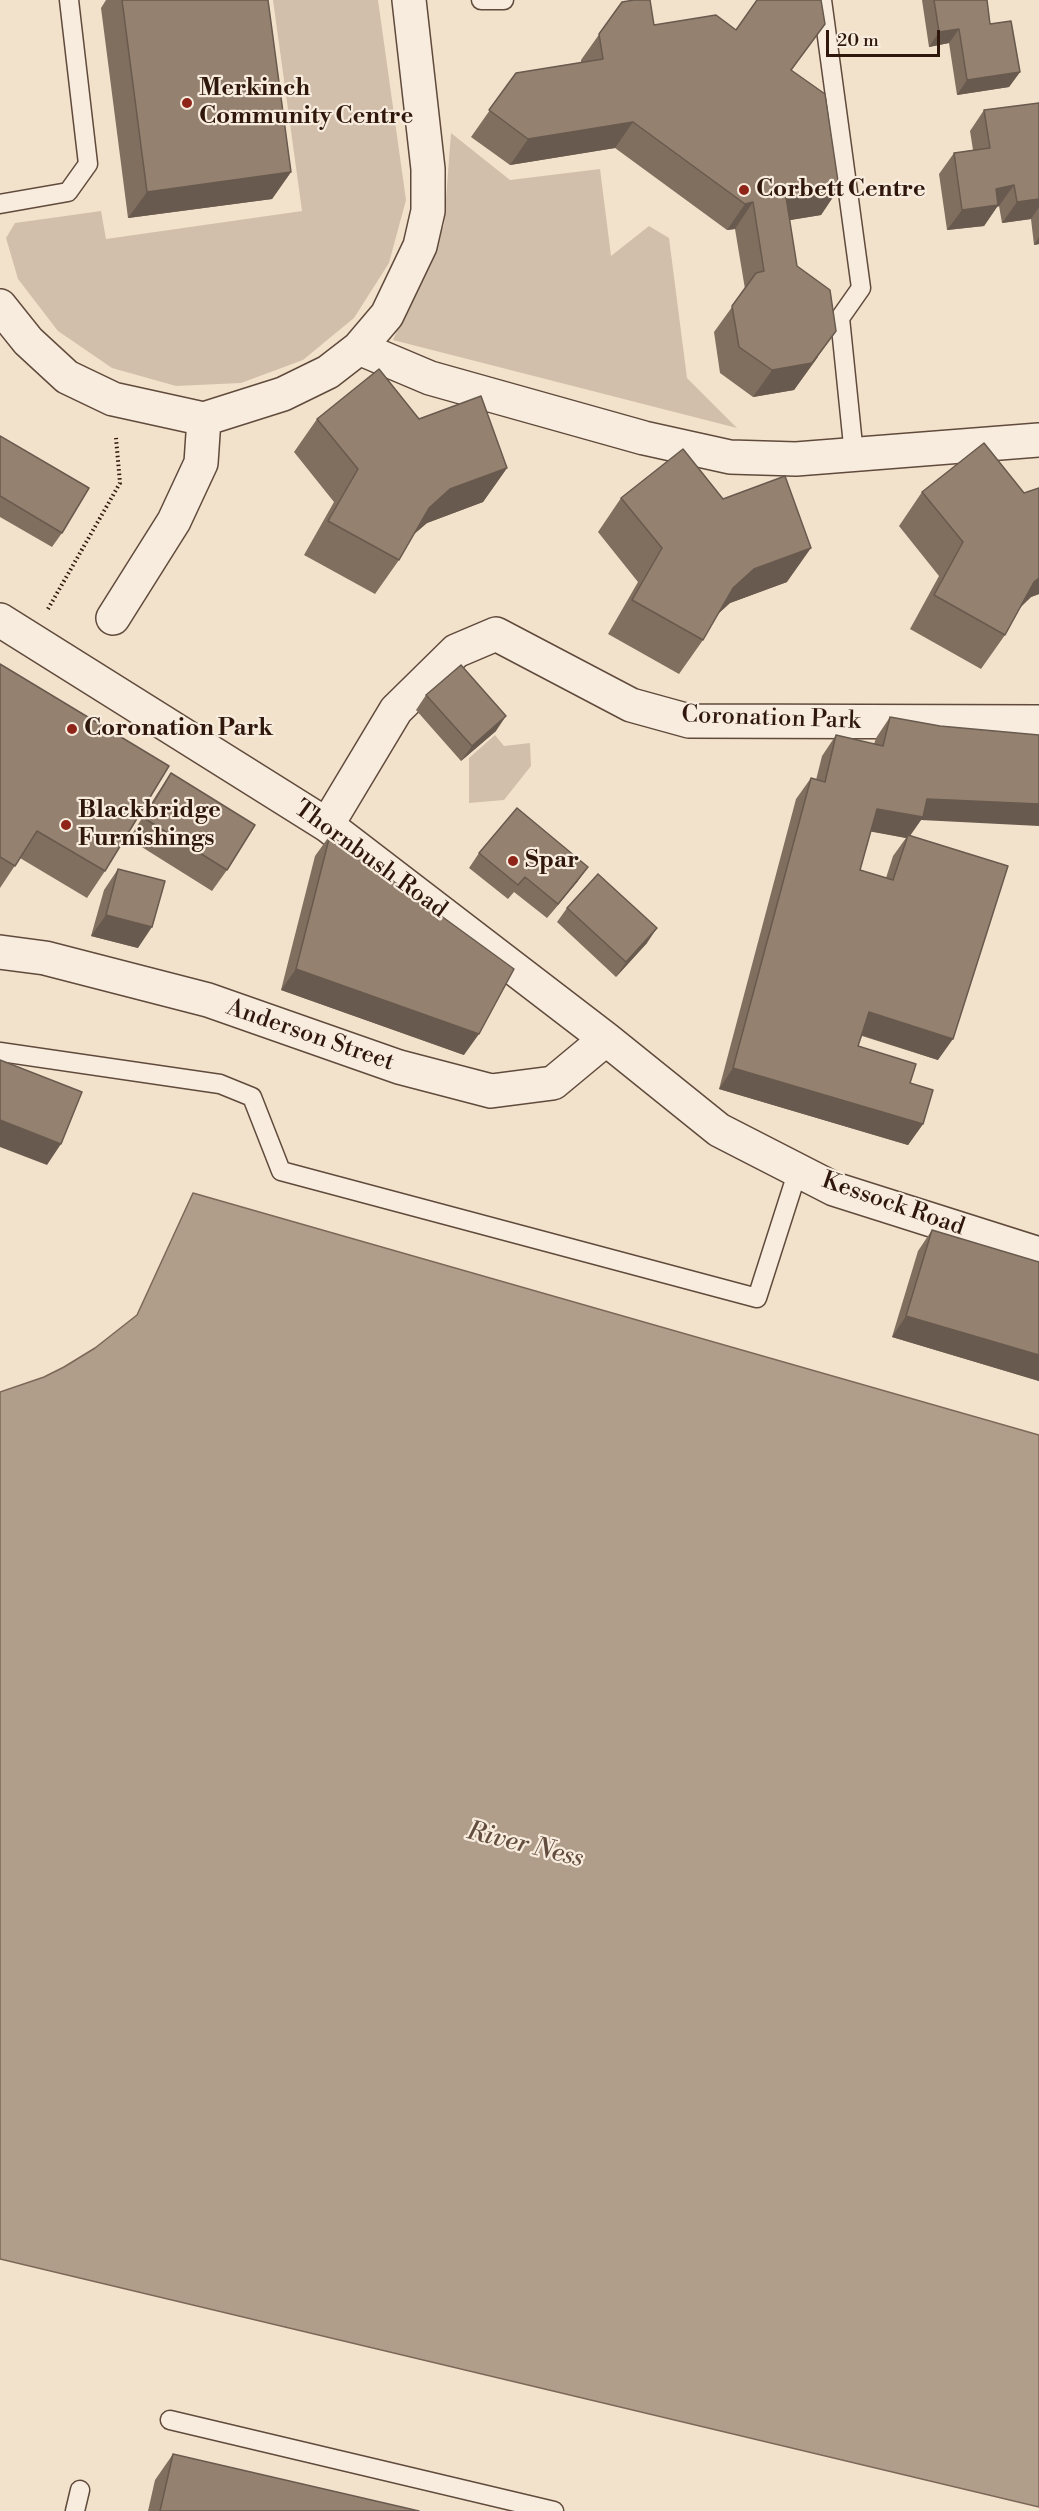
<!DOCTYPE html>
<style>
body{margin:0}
#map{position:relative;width:1039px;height:2511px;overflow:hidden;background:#f3e2cb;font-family:"Libre Bodoni",serif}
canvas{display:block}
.scale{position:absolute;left:826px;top:30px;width:114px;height:27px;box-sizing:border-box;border:3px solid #2f170c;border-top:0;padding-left:8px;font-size:18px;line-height:21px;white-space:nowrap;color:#2f170c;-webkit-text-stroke:4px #f7ecdd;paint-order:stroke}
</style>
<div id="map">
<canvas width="1039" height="2511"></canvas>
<div class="scale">20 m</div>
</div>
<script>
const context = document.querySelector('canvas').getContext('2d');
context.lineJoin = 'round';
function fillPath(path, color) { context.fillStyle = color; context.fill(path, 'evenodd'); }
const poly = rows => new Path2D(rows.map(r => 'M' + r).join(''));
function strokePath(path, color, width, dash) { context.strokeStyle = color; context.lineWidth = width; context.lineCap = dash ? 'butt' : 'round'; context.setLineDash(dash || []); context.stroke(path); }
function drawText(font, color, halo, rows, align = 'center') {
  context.font = font + ' "Libre Bodoni",serif'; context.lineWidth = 4.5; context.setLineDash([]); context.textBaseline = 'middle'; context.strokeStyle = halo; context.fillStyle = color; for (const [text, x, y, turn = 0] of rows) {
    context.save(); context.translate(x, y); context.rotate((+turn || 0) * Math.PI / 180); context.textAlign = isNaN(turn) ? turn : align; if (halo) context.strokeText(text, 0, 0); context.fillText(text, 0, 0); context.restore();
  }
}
const green = poly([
 [273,0,378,0,406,200,389,263,354,318,303,360,241,383,176,386,112,368,58,331,18,279,6,238,15,223,101,211,106,239,302,211],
 [451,133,510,180,600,169,611,256,649,226,669,238,687,378,737,428,393,340,444,225],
 [495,735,504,746,530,743,531,766,504,800,469,803,469,758]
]);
const water = poly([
 [193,1193,1039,1435,1039,2507,0,2259,0,1392,44,1377,64,1367,95,1348,137,1315,193,1193]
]);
const path = poly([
 [48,609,120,483,116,438]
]);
const lane = poly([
 [481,0,504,0],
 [822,0,861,288,840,318,854,455],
 [0,204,68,192,88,164,69,0],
 [0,1052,220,1084,252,1097,281,1171,757,1298,798,1170],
 [170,2420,554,2511],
 [75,2511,80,2490]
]);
const street = poly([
 [0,306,28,341,67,377,113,399,204,419,283,394,328,372,359,348,387,315,420,246,428,211,428,169,409,0],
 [359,348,430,378,644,438,730,457,796,459,1039,440],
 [113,618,174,521,201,463,204,419],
 [0,620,327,825,606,1039,719,1130,834,1189,1039,1254],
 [327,825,396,710,456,651,496,634,631,705,689,721,1039,722],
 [0,952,45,958,208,1000,399,1067,491,1091,553,1083,606,1039]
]);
const wall = poly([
 [106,0,268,0,291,172,272,199,128,218,101,8],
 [922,0,987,0,990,24,1020,72,1009,87,957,95,949,43,929,47],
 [622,2,654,25,792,70,839,188,821,215,789,220,797,266,818,357,794,390,753,397,720,373,714,332,745,289,735,229,727,230,615,148,510,165,471,137,516,73,581,63,581,60],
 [1039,103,1039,244,1034,245,1031,219,1002,223,999,206,997,207,984,226,947,230,939,174,954,153,973,150,970,131,984,110],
 [317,419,419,419,507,468,483,502,427,523,414,534,399,560,375,594,304,555,334,502,294,452],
 [0,436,62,533,52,547,0,517],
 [1039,488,1039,594,1031,597,1020,608,1005,635,981,669,910,629,939,576,899,526,922,492,1024,493],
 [621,498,787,582,730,603,718,614,703,640,679,674,608,634,638,582,598,532],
 [0,664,105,871,87,898,20,858,0,888],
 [426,695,496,731,461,761,416,710],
 [890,717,921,820,910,836,938,1060,862,1036,858,1046,910,1083,923,1124,908,1145,719,1089,796,799,811,778,816,780,822,756,836,735,874,744,876,738],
 [871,831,906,838,893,856,886,878,860,870],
 [171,773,227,870,212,891,129,839,157,794],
 [330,835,464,1055,281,990,315,856],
 [479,853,578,881,547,918,514,892,508,899,469,868],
 [118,869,138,948,91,936,104,890],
 [567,908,647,943,616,977,557,922],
 [932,1230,1039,1262,1039,1381,892,1337,918,1251],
 [173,2454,419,2511,148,2511,155,2480]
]);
const shadedWall = poly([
 [959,29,949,43,929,47,939,32],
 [1020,72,1009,87,957,95,967,80],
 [633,122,615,148,510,165,528,139],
 [291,172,272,199,128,218,147,192],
 [1014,185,999,206,997,207,984,226,947,230,962,210,996,189],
 [839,188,821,215,767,224,786,197],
 [1039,199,1039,207,1031,219,1002,223,1017,202],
 [753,202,735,229,727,230,745,204],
 [1039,237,1039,244,1034,245],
 [836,331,794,390,753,397,772,370],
 [507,468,483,502,427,523,405,542,429,508,450,489],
 [811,548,787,582,730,603,709,622,733,588,754,569],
 [1039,578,1039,594,1031,597,1010,616,1034,582],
 [506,716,496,731,461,761,472,746],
 [927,799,1039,804,1039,826,921,820,908,838,908,835,906,838,862,830,877,809],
 [588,867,578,881,547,918,558,904],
 [106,915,152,927,138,948,91,936],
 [657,928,647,943,616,977,626,962],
 [296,969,479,1034,464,1055,281,990],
 [869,1012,953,1039,938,1060,855,1033],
 [733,1068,923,1124,908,1145,719,1089],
 [0,1120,61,1144,47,1165,0,1147],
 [906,1316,1039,1355,1039,1381,892,1337]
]);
const building = poly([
 [122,0,268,0,291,172,147,192,122,0],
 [634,0,650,0,654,25,716,15,736,30,757,0,821,0,825,24,791,70,825,94,839,188,786,197,797,266,830,290,836,331,812,363,772,370,739,347,732,306,756,273,764,271,753,202,745,204,633,122,528,139,489,110,516,73,603,59,599,34,622,2,634,0],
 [934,0,987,0,990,24,1011,21,1020,72,967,80,959,29,939,32,934,0],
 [1039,103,1039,199,1017,202,1014,185,996,189,998,205,962,210,954,153,990,148,984,110,1039,103],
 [379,369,419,419,481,396,507,468,450,489,429,508,399,560,328,521,358,469,317,419,379,369],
 [0,436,89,488,62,533,0,496,0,436],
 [984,443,1024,493,1039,488,1039,578,1034,582,1005,635,934,595,963,542,922,492,984,443],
 [683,449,723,499,785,476,811,548,754,569,733,588,703,640,632,600,662,548,621,498,683,449],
 [0,664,169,766,105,871,37,831,15,866,0,857,0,664],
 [461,665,506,716,472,746,426,695,461,665],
 [890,717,940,726,1039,735,1039,804,927,799,923,817,877,809,860,870,893,880,908,835,1008,866,953,1039,869,1012,858,1046,916,1064,910,1083,933,1090,923,1124,733,1068,811,778,825,782,836,735,883,746,890,717],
 [171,773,255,825,227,870,144,818,171,773],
 [517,808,588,867,558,904,525,877,518,885,479,853,517,808],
 [330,835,514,969,479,1034,296,969,330,835],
 [118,869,165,881,152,927,106,915,118,869],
 [598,874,657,928,626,962,567,908,598,874],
 [0,1060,82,1092,61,1144,0,1120,0,1060],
 [932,1230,1039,1262,1039,1355,906,1316,932,1230],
 [173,2454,419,2511,160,2511,173,2454]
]);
const markers = [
 [187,103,6,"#8f2418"],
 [744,190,6,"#8f2418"],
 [72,729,6,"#8f2418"],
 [66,825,6,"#8f2418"],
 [513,861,6,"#8f2418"]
];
const poiNames = [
 ["Merkinch",199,89],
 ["Community Centre",199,117],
 ["Corbett Centre",756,190],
 ["Coronation Park",84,729],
 ["Blackbridge",78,811],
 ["Furnishings",78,839],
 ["Spar",525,861]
];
const streetNames = [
 ["Coronation Park",771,719,2],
 ["Thornbush Road",370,860,36],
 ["Anderson Street",310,1036,19],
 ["Kessock Road",893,1205,19]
];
const waterNames = [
 ["River Ness",525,1846,14]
];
fillPath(green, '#d2bfab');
fillPath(water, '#b09d8a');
strokePath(water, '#7c6758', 1.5);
strokePath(lane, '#604a3c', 21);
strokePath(street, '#604a3c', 36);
strokePath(path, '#2f170c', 4, [1.5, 3]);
strokePath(lane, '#f7ecdd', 18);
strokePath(street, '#f7ecdd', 33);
fillPath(wall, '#806f5f');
fillPath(shadedWall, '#685a4e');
fillPath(building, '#95816f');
strokePath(building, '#685a4e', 1.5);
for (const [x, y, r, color] of markers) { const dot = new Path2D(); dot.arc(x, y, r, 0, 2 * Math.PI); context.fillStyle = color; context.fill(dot); strokePath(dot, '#f7ecdd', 2); }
drawText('bold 24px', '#2f170c', '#f7ecdd', poiNames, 'left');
drawText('24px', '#2f170c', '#f7ecdd', streetNames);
drawText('italic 26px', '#634d3e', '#f7ecdd', waterNames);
</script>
